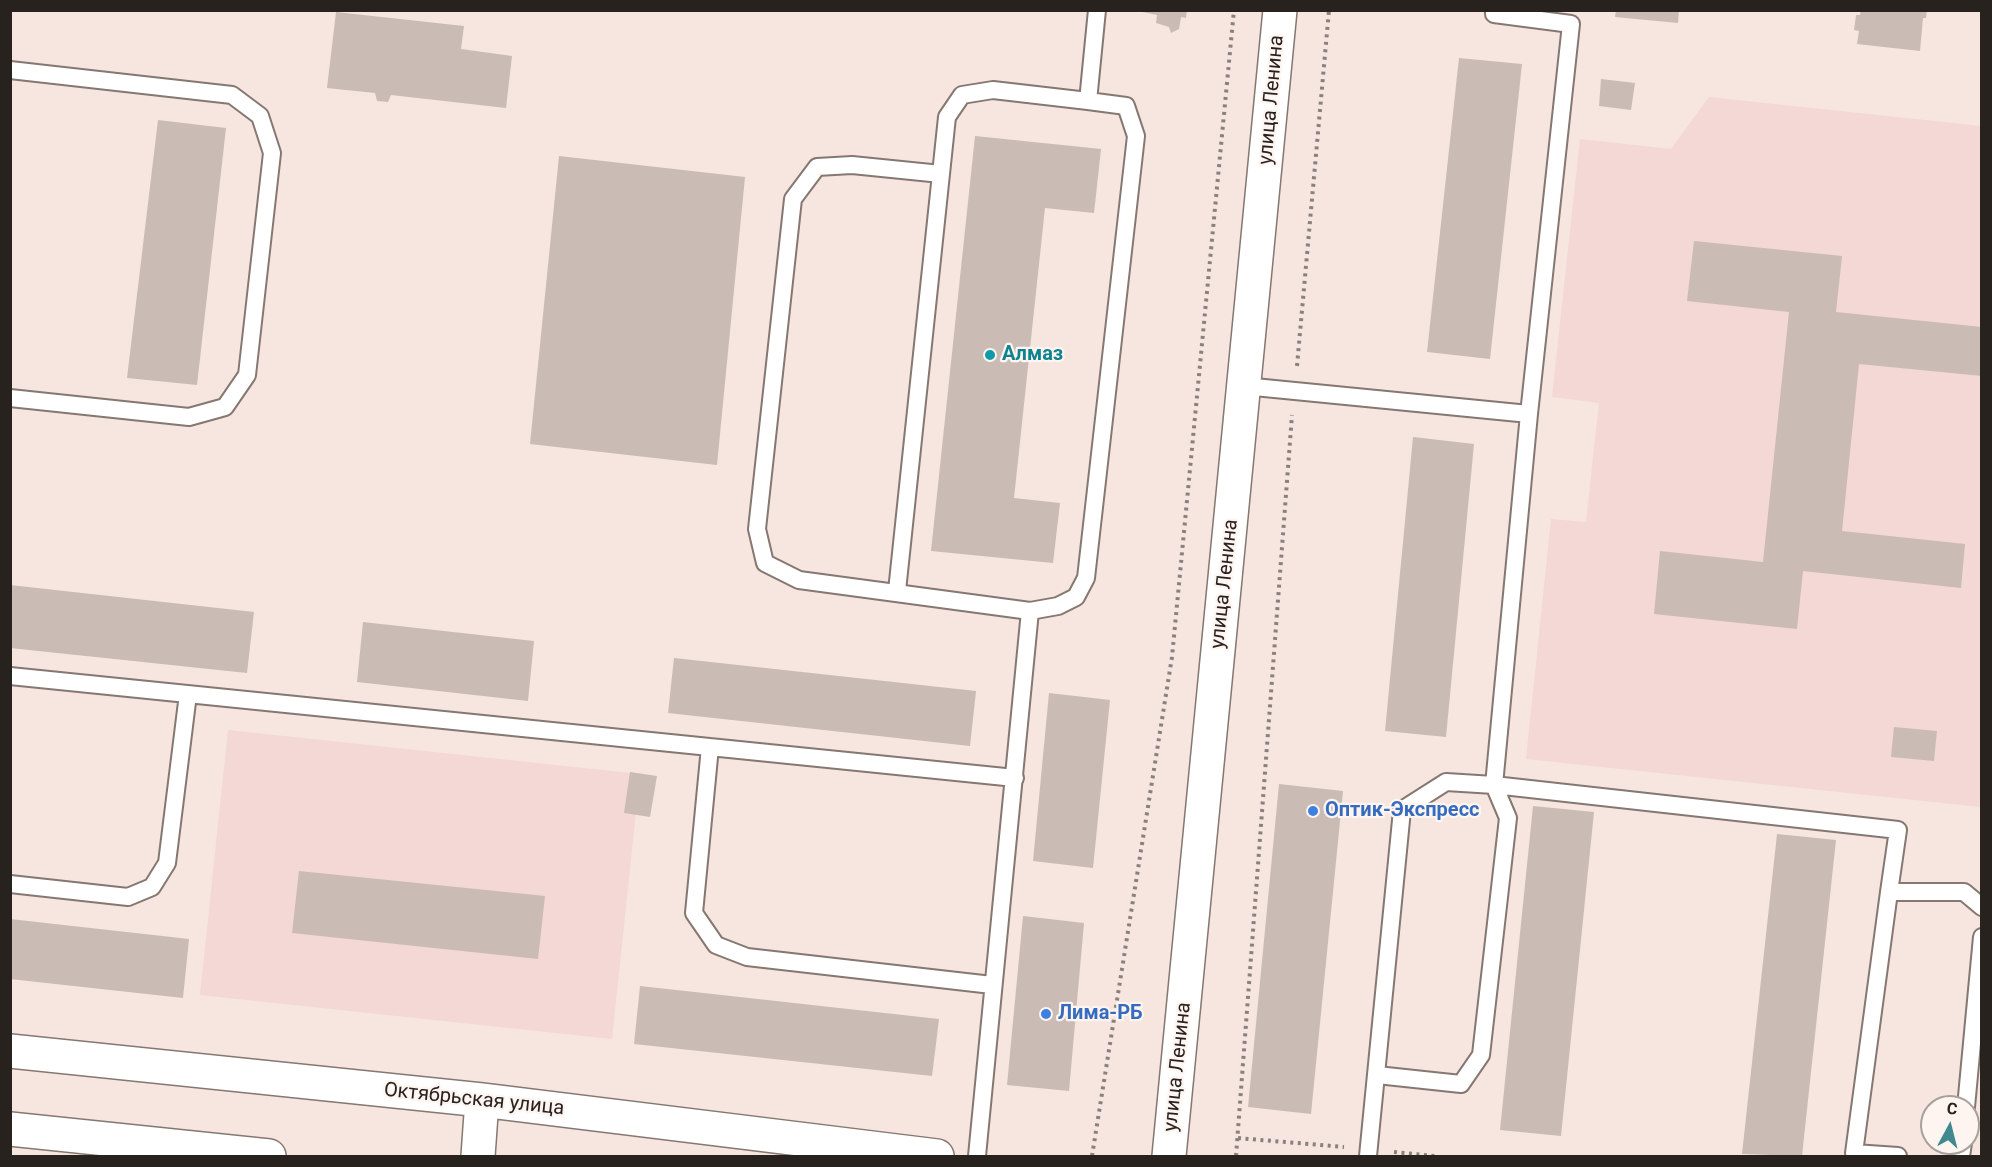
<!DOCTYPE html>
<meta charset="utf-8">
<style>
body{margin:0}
#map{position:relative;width:1992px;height:1167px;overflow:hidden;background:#f6e6df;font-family:Roboto,sans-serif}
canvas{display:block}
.frame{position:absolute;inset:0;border:12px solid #28221f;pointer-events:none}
.north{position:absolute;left:1920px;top:1095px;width:60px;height:60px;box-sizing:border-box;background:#fef4f0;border:2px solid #a8a09c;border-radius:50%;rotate:7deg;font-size:16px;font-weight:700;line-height:24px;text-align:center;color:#28221f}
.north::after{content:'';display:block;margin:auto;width:21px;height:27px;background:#41898f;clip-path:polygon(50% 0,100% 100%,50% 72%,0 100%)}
</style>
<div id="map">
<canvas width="1992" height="1167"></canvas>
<div class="frame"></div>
<div class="north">С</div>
</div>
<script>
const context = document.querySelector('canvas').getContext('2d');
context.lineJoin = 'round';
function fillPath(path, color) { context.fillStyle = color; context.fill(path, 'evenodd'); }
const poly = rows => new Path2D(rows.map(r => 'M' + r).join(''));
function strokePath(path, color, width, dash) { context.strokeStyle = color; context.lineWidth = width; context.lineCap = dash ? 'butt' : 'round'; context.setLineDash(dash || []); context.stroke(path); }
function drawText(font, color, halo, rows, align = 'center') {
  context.font = font + ' Roboto,sans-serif'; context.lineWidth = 4.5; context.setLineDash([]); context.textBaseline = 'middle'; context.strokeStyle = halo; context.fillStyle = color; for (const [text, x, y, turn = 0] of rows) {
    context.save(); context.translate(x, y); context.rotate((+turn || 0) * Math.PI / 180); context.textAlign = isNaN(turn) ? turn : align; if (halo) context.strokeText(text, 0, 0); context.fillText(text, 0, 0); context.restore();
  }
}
const education = poly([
 [1709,97,1981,126,1981,807,1526,759,1551,519,1586,522,1599,403,1552,397,1580,139,1671,149],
 [228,730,640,774,612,1039,200,995]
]);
const building = poly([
 [1133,10,1187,10,1186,18,1181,17,1179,29,1171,33,1169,27,1156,23,1157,15],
 [1616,10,1679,10,1678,23,1615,17],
 [1861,10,1927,10,1926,18,1923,18,1920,51,1857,44,1859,31,1854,30,1856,15,1860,15],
 [336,12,464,26,461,49,512,56,506,108,391,95,388,102,377,101,375,93,327,88],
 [1459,58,1522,64,1490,359,1427,352],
 [1601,79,1635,83,1631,110,1599,106],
 [158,120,226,128,197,385,127,378],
 [975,136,1101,149,1094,213,1045,208,1014,498,1060,503,1053,563,931,551],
 [559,156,745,177,717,465,530,444],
 [1694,241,1842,256,1836,312,1982,327,1982,376,1859,364,1842,531,1965,544,1961,588,1803,571,1797,629,1654,614,1660,551,1763,562,1789,312,1687,301],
 [1413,437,1474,444,1446,737,1385,731],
 [10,585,254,612,247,673,10,648],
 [363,622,534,641,528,701,357,682],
 [674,658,976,691,970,746,668,713],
 [1049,693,1110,700,1093,868,1033,861],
 [1894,727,1937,731,1934,761,1891,757],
 [630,772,657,776,650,817,624,813],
 [1279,784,1343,791,1311,1114,1248,1107],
 [1533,806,1594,812,1561,1136,1500,1130],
 [1777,834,1836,840,1802,1156,1742,1154],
 [299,871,545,896,538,959,292,933],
 [1023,916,1084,923,1069,1091,1007,1085],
 [10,919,189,939,183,998,10,979],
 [640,986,939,1019,932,1076,634,1044]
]);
const path = poly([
 [1297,366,1329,10],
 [1238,1138,1344,1147],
 [1394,1152,1435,1156],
 [1092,1156,1172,657,1234,10],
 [1236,1156,1292,415]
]);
const lane = poly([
 [1494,10,1494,14,1571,24,1529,414],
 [10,70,232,95,260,116,272,153,247,375,225,407,189,417,10,398],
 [941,174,852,165,817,167,793,199,757,529,765,563,799,580,1030,611,1058,606,1076,597,1086,578,1136,136,1126,106,1088,101,1097,10],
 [1244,386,1529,414,1494,785,1898,830,1889,892,1964,892,1982,907],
 [897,591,947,117,962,95,993,90,1088,101],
 [10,676,1015,778],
 [710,747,694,913,716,945,747,957,992,985],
 [10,884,128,897,152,887,167,863,188,694],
 [1889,892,1854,1153,1898,1156],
 [1966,1107,1982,937],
 [977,1156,1030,611],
 [1368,1156,1402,810,1446,782,1494,785,1508,818,1481,1055,1461,1084,1377,1075],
 [1961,1156,1963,1143]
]);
const secondary = poly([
 [10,1051,482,1100,937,1156],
 [10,1129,269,1156],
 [478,1156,482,1100],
 [1169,1156,1280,10]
]);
const markers = [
 [990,355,6,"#0f9aa8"],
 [1313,811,6,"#3f7fe0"],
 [1046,1014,6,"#3f7fe0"]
];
const streetNames = [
 ["улица Ленина",1272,100,-85],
 ["улица Ленина",1225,584,-84],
 ["улица Ленина",1178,1067,-84],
 ["Октябрьская улица",474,1100,6]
];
const cultureNames = [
 ["Алмаз",1002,355]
];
const shopNames = [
 ["Оптик-Экспресс",1325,811],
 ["Лима-РБ",1058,1014]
];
fillPath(education, '#f3d8d6');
fillPath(building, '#cabbb5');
strokePath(lane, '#857771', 20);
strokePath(secondary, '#857771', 36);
strokePath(path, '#8b817c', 4, [3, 4.5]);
strokePath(lane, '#fff', 16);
strokePath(secondary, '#fff', 33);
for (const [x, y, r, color] of markers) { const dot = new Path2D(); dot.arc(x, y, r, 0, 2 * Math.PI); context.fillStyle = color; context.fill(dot); strokePath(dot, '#fef4f0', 2); }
drawText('20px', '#28221f', '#fef4f0', streetNames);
drawText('bold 20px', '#0d838f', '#fef4f0', cultureNames, 'left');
drawText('bold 20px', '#366cbe', '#fef4f0', shopNames, 'left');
</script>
